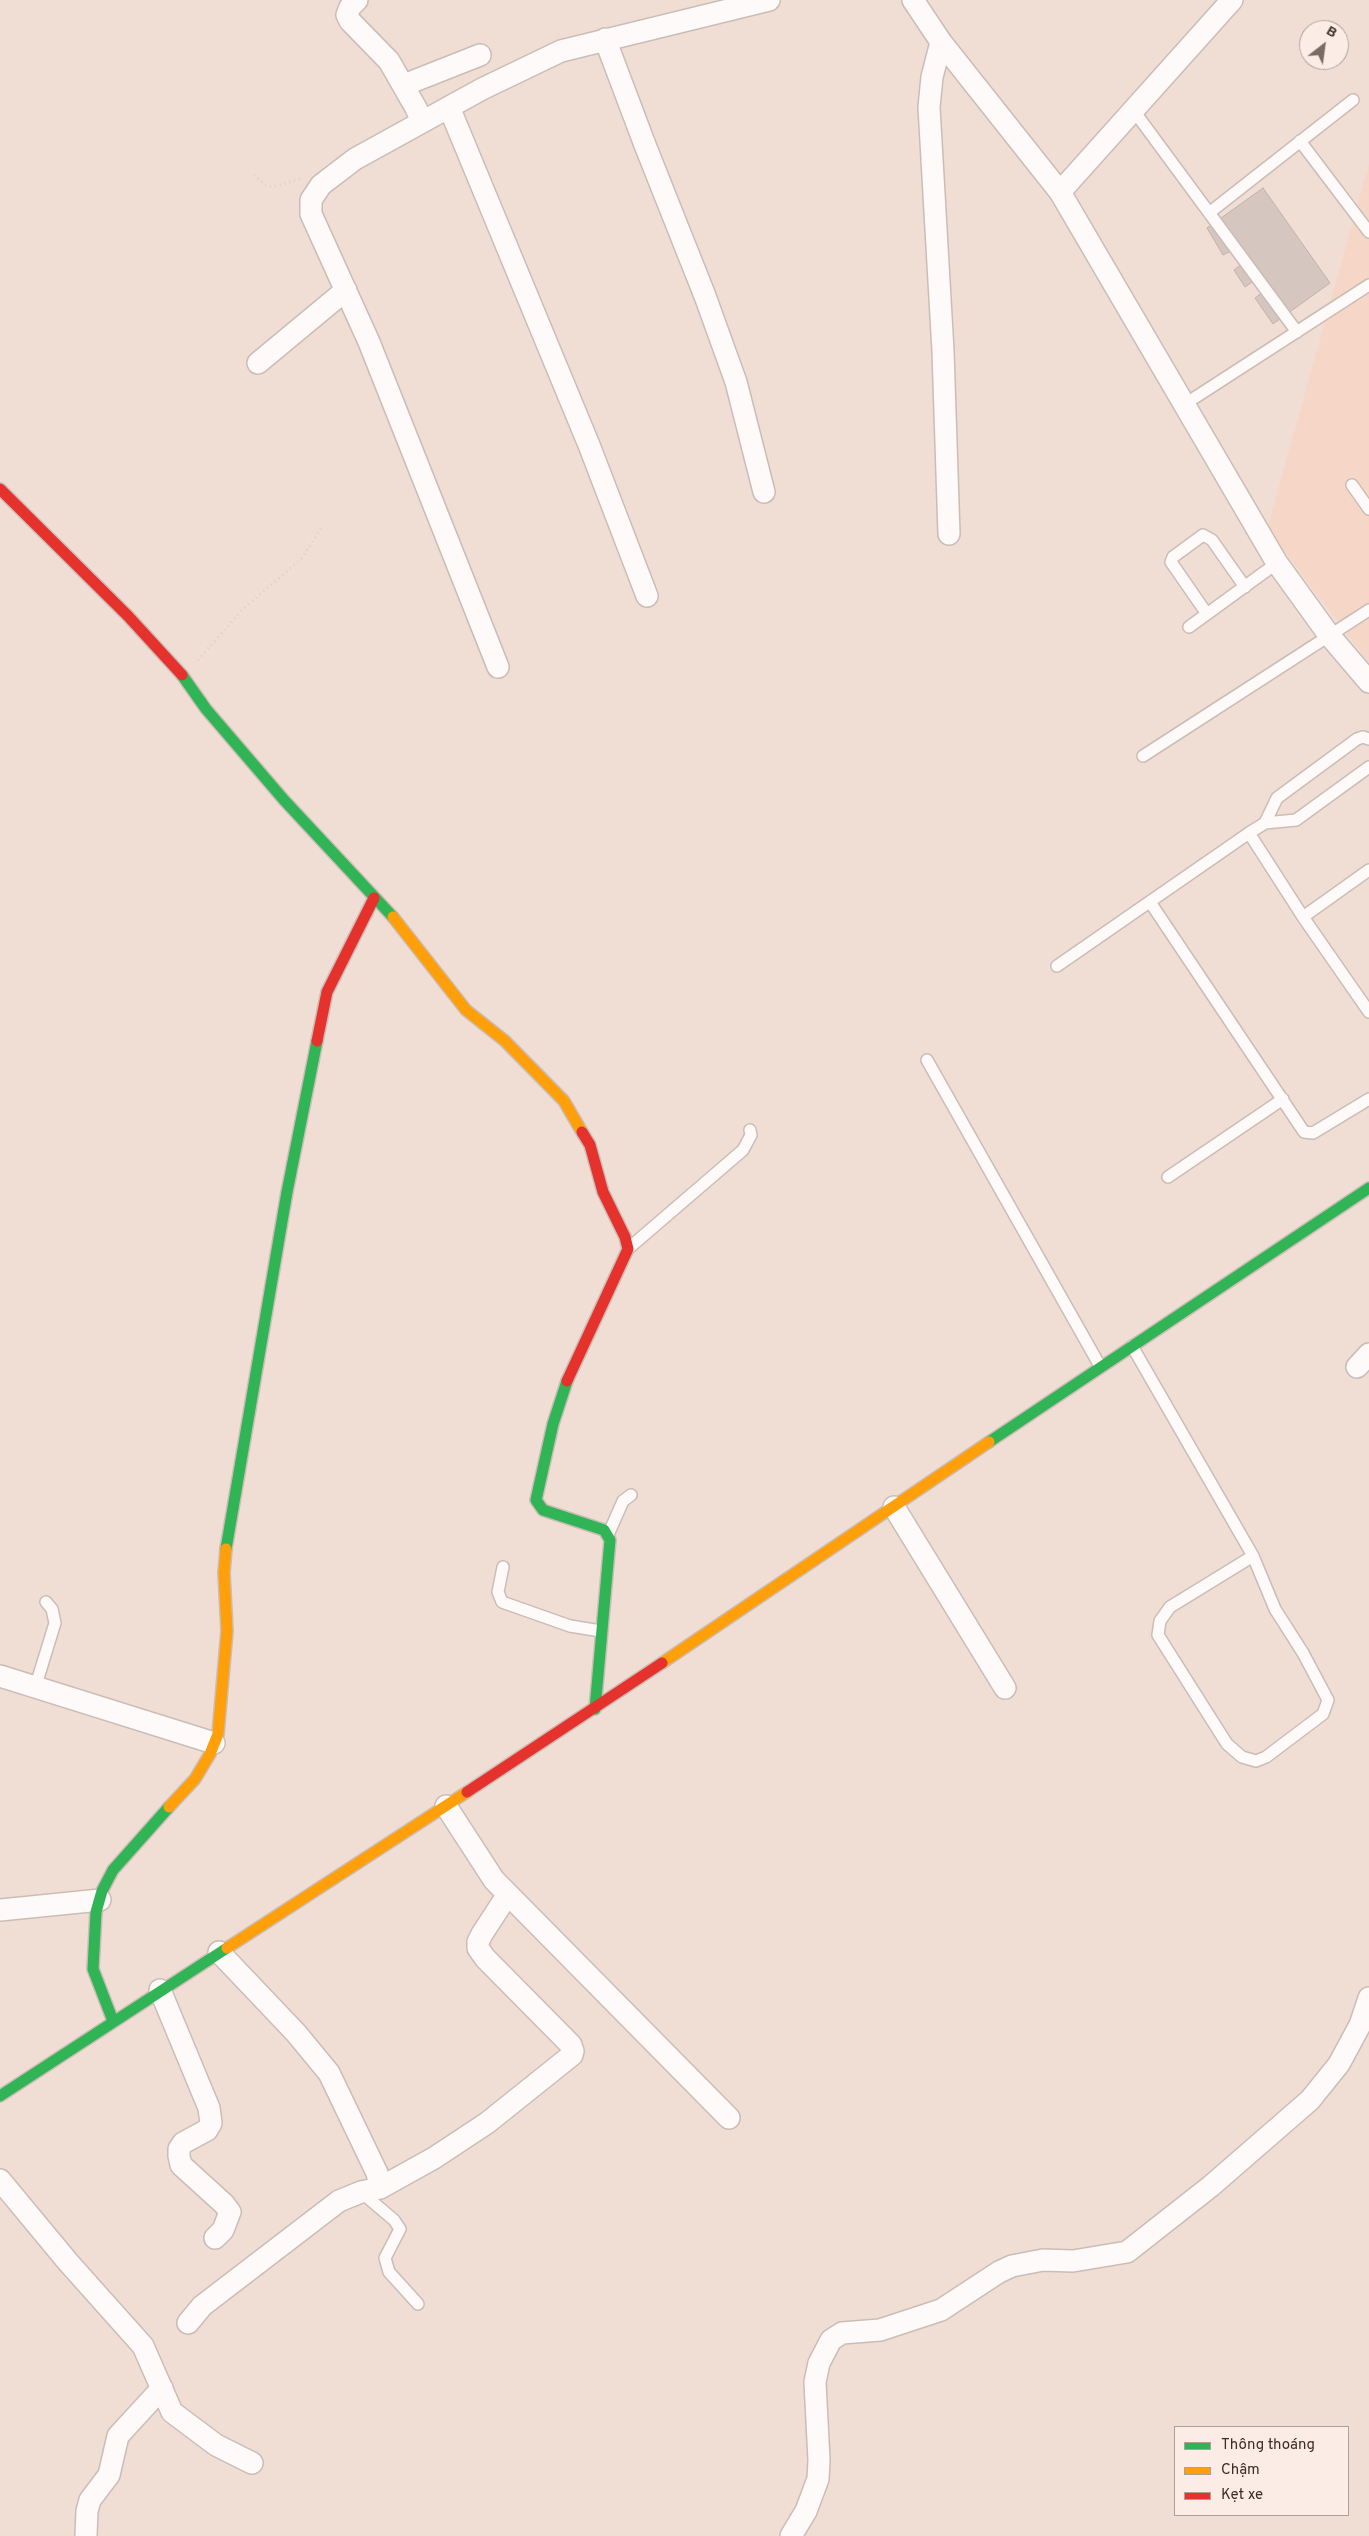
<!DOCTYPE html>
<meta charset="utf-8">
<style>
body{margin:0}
#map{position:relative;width:1369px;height:2536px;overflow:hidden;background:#f0ded5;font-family:Overpass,sans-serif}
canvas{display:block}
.legend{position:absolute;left:1174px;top:2426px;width:175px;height:90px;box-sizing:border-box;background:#fbede6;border:1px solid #aea099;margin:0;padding:6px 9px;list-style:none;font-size:15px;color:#3a2d26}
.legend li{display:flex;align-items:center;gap:10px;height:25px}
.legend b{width:25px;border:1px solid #aea099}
.north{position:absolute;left:1299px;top:20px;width:50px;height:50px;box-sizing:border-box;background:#fbede6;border:1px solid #aea099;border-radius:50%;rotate:30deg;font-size:14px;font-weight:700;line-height:20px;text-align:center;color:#3a2d26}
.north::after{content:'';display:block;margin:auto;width:18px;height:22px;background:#7a6b63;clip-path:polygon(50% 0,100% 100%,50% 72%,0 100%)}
</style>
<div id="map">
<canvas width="1369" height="2536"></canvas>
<ul class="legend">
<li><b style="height:6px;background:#30b455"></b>Thông thoáng</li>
<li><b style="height:6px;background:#ff9f0a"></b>Chậm</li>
<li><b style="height:6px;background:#e5322d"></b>Kẹt xe</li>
</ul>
<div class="north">B</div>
</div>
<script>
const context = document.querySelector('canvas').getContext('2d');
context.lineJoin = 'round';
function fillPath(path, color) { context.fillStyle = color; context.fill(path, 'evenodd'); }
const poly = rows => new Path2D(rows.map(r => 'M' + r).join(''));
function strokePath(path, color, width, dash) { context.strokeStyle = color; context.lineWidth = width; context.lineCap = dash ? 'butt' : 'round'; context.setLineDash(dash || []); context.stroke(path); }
const built = poly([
 [1369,163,1369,663,1267,529]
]);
const building = poly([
 [1263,188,1330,283,1273,324,1255,298,1265,290,1258,278,1245,287,1234,270,1244,262,1235,249,1223,255,1207,228,1263,188]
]);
const path = poly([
 [254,175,264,184,272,187,300,179],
 [198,660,242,610,302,558,322,527]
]);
const lane = poly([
 [1134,111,1297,332],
 [1300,141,1369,232],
 [1209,213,1353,100],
 [1185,404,1369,285],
 [1352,485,1369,509],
 [1207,614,1171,562,1173,557,1203,535,1212,540,1245,587],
 [1189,627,1277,563],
 [1143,756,1369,610],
 [1265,823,1277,798,1357,739,1363,737,1369,739],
 [1249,833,1303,917,1369,1012],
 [1150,902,1304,1132,1313,1133,1369,1099],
 [1303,917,1369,870],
 [1057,966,1249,833,1265,823,1296,820,1369,767],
 [927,1060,1100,1366],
 [1168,1177,1283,1099],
 [629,1248,743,1150,751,1135,750,1130],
 [1132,1346,1253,1556],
 [608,1535,623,1501,631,1495],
 [1253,1556,1275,1609,1303,1653,1328,1700,1323,1714,1266,1757,1256,1761,1242,1757,1227,1744,1158,1635,1160,1621,1170,1607,1253,1556],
 [503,1567,498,1592,502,1602,570,1626,601,1631],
 [35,1688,55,1623,52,1609,46,1602],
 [361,2192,394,2220,400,2229,385,2258,389,2272,418,2304]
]);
const street = poly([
 [357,0,350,7,347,15,350,21,389,61,416,108,422,122],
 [913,0,941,42,1060,192,1277,563,1329,635,1369,682],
 [605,39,645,145,705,296,736,382,764,492],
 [941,42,932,77,929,107,943,351,949,534],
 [404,85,480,55],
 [449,107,589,445,647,596],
 [1060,192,1232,0],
 [258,363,346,290],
 [498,667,369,342,311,214,311,200,321,185,355,159,482,89,561,51,769,0],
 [1357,1367,1369,1354],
 [894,1507,1005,1688],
 [0,1676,214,1743],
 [446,1806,494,1880,729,2118],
 [0,1910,100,1900],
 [219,1952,296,2033,329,2073,377,2173,380,2188],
 [160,1990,209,2108,211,2123,207,2130,183,2143,179,2149,179,2156,181,2165,224,2204,230,2212,223,2230,215,2238],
 [0,2180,68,2262,143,2346,172,2412,216,2445,252,2463],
 [188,2323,202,2306,339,2201,361,2192,380,2188,434,2158,487,2123,572,2055,573,2051,571,2045,485,1958,478,1948,478,1942,482,1934,508,1894],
 [86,2536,87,2511,90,2500,109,2475,118,2436,162,2388],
 [791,2536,806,2511,818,2479,819,2460,815,2382,819,2363,831,2340,842,2333,880,2330,941,2310,999,2272,1012,2266,1043,2260,1073,2261,1127,2252,1211,2186,1310,2100,1339,2064,1360,2025,1369,1998]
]);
const fast = poly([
 [182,675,206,709,284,800,393,917],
 [567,1381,553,1424,536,1500,543,1510,604,1530,610,1540,595,1709],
 [989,1442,1369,1188],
 [226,1549,287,1192,317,1041],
 [113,2021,93,1969,96,1912,102,1891,113,1870,169,1807],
 [0,2096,227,1948]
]);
const slow = poly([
 [393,917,466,1010,505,1041,564,1101,582,1132],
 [662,1663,989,1442],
 [169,1807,195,1779,210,1754,218,1734,227,1631,224,1573,226,1549],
 [227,1948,467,1792]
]);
const jam = poly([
 [0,489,128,616,182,675],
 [317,1041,327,992,374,898],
 [567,1381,628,1249,625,1237,603,1192,590,1145,582,1132],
 [467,1792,662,1663]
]);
fillPath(built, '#f6d7c7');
fillPath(building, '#d5c7bf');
strokePath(building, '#bfb1aa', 1);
strokePath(lane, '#cbbdb6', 14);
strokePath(street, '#cbbdb6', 24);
strokePath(fast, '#cbbdb6', 14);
strokePath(slow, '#cbbdb6', 14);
strokePath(jam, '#cbbdb6', 14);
strokePath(path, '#d6d1cf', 3, [1, 4]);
strokePath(lane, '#fdfaf9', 11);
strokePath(street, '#fdfaf9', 21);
strokePath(fast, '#30b455', 11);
strokePath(slow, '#ff9f0a', 11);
strokePath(jam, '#e5322d', 11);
</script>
